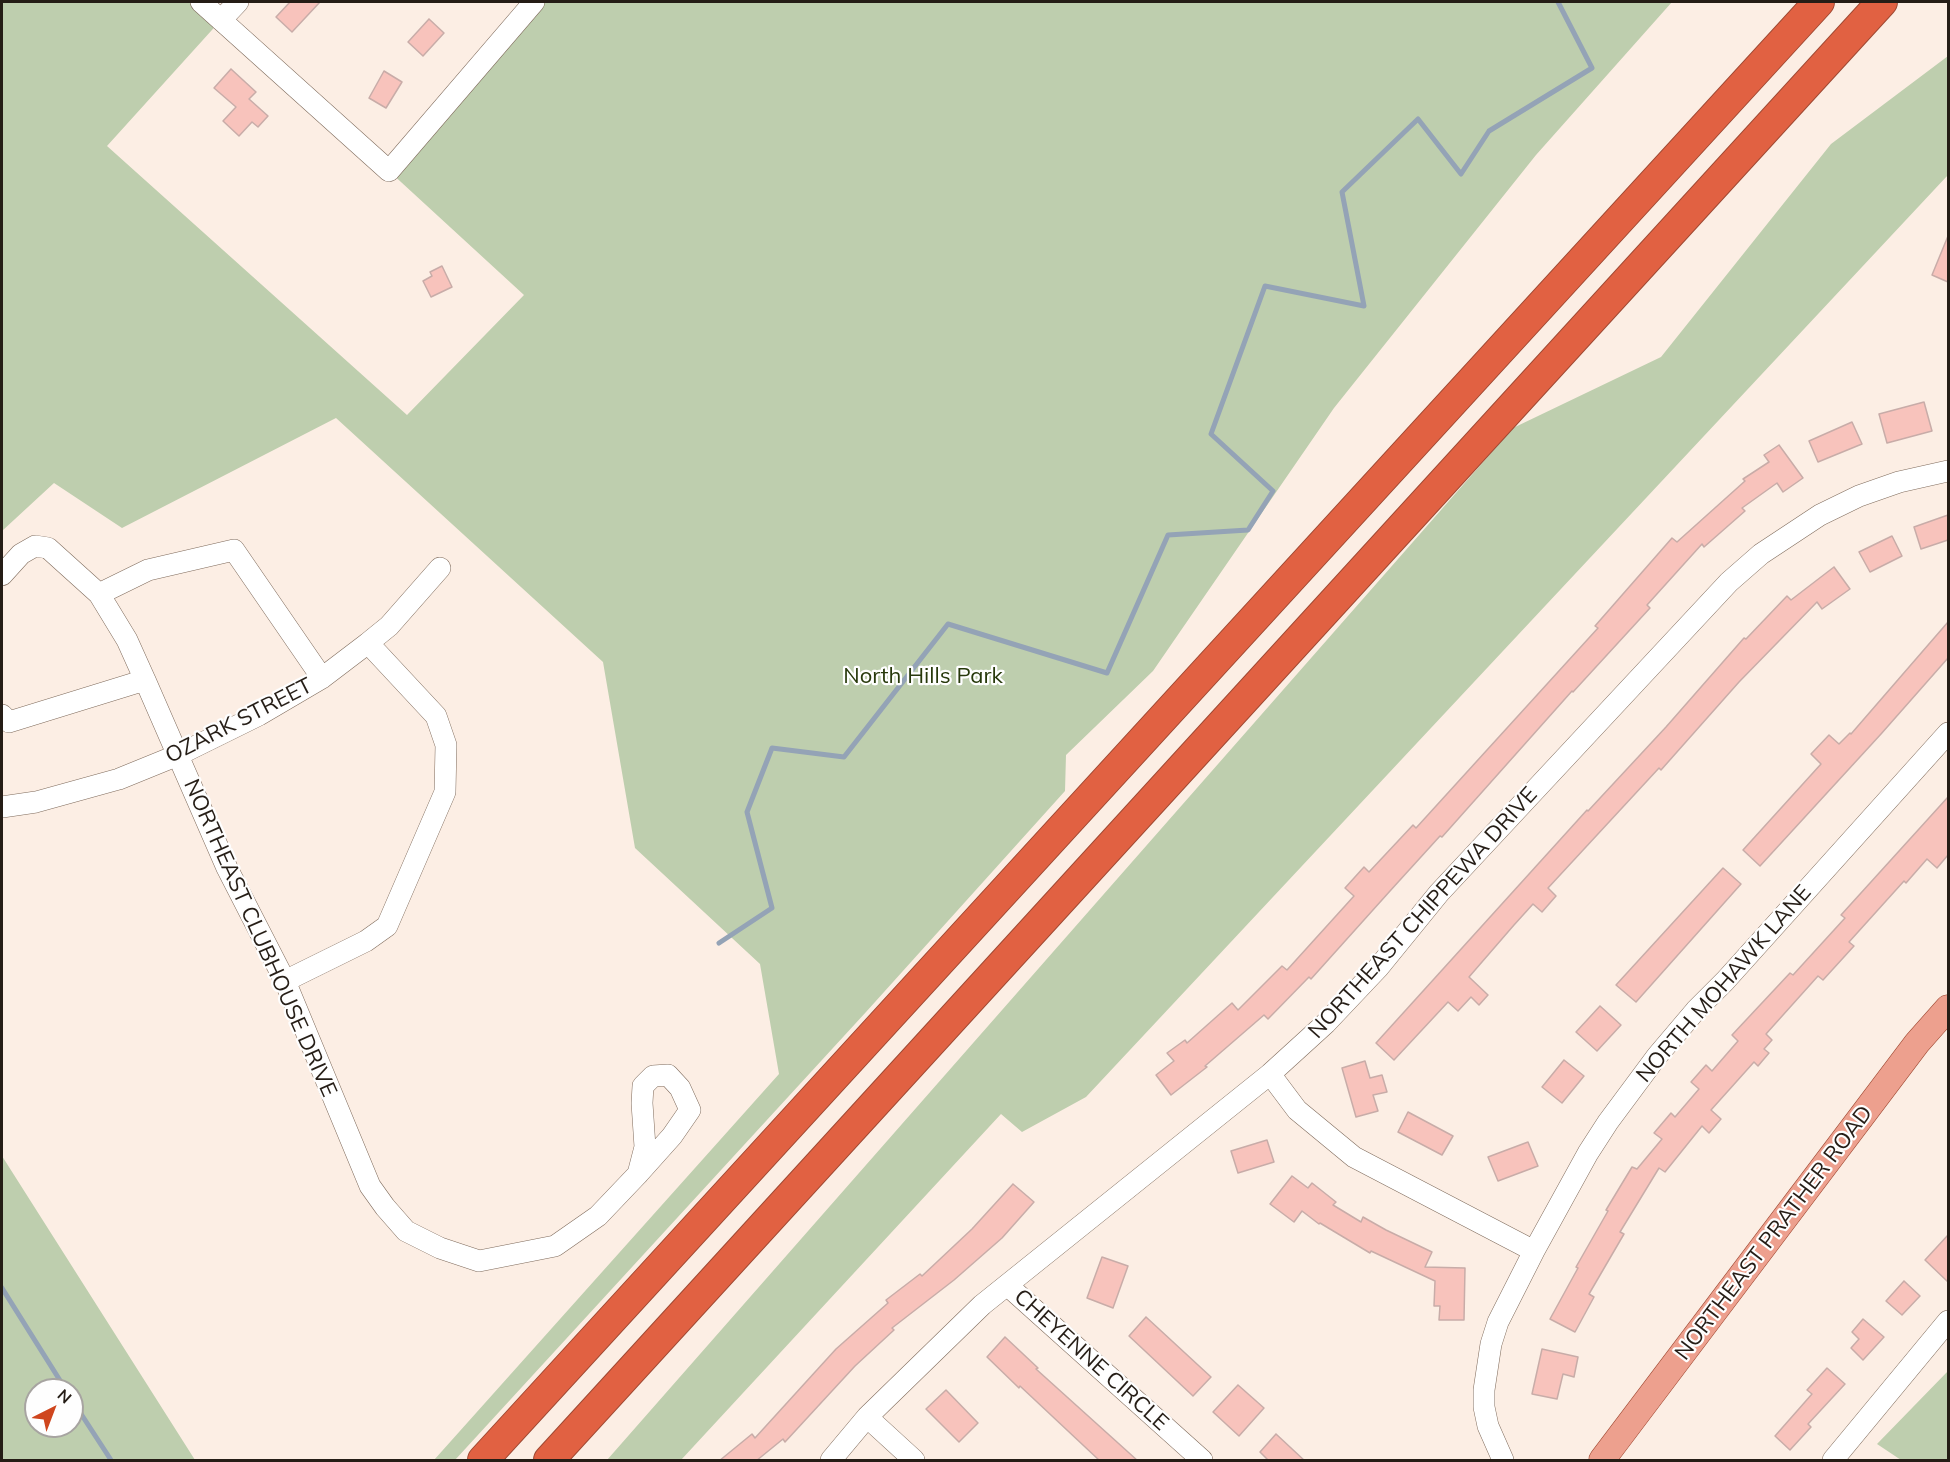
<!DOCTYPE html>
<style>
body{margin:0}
#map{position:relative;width:1950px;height:1462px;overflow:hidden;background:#fceee4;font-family:Mulish,sans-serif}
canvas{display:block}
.frame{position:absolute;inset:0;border:3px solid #251d16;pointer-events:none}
.north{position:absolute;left:24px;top:1378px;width:60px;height:60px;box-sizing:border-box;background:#fefefe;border:2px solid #a7a4a1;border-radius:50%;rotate:42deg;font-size:16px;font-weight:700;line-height:24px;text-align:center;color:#251d16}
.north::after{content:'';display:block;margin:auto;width:21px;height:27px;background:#cf461e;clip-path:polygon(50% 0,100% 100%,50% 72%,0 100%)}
</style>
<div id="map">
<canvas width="1950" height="1462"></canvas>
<div class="frame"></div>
<div class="north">N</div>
</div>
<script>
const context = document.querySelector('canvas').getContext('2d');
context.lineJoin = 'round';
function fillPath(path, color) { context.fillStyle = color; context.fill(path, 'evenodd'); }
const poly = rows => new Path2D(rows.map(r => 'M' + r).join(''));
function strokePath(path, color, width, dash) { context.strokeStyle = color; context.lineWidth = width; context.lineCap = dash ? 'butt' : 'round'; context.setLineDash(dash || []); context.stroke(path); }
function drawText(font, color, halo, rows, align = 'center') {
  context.font = font + ' Mulish,sans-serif'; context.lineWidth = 4.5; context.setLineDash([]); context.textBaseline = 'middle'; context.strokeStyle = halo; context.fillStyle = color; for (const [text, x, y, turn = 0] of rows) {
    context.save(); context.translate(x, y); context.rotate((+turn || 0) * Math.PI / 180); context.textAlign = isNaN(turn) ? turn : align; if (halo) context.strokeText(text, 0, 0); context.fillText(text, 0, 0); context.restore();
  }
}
const green = poly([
 [2,2,201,2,221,20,107,146,407,415,524,295,389,171,537,2,1672,2,1536,155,1334,408,1153,671,1066,755,1065,791,866,1012,455,1460,434,1460,779,1074,760,964,635,848,603,662,336,418,122,528,54,483,2,531],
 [1948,56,1948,175,1086,1097,1022,1132,1001,1114,681,1460,607,1460,1513,428,1661,357,1831,144],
 [2,1156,195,1460,2,1460],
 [36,1390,72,1390,72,1426,36,1426],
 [1948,1371,1948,1460,1901,1460,1877,1444]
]);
const stream = poly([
 [719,943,772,908,747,812,772,748,844,757,948,624,1107,673,1168,535,1248,530,1273,491,1211,434,1265,286,1364,306,1342,192,1418,119,1461,174,1489,131,1592,68,1558,2],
 [2,1288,66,1390],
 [72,1400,111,1460]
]);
const building = poly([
 [290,2,320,2,292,32,276,17,290,2],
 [429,19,444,33,423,56,408,42,429,19],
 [231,69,256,92,249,99,268,116,258,127,252,122,239,136,223,121,236,107,214,88,231,69],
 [384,71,402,82,386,108,369,98,384,71],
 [1948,236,1948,282,1932,275,1948,236],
 [442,266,452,287,431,297,423,281,432,276,430,272,442,266],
 [1924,402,1932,431,1887,443,1879,414,1924,402],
 [1852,422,1862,444,1818,462,1809,441,1852,422],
 [1779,445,1803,478,1783,492,1777,483,1742,508,1745,511,1704,547,1702,544,1647,605,1650,608,1573,692,1572,691,1442,837,1440,836,1390,891,1311,979,1309,977,1268,1019,1264,1015,1205,1066,1207,1067,1171,1095,1156,1075,1174,1061,1167,1053,1185,1040,1187,1043,1232,1003,1238,1010,1282,966,1287,970,1354,896,1345,888,1364,867,1369,872,1413,825,1416,828,1598,628,1595,626,1672,538,1677,542,1745,481,1743,479,1769,462,1764,455,1779,445],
 [1948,515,1948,540,1921,549,1914,527,1948,515],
 [1892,536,1902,556,1870,572,1859,552,1892,536],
 [1834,567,1850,589,1822,609,1817,602,1739,682,1661,770,1659,768,1548,888,1556,896,1542,912,1533,904,1514,925,1469,977,1488,995,1479,1005,1471,997,1458,1011,1448,1002,1394,1060,1376,1043,1587,810,1588,811,1666,727,1744,638,1746,639,1787,596,1791,600,1834,567],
 [1948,622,1948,658,1881,734,1760,866,1743,850,1821,764,1811,754,1829,735,1839,744,1850,733,1851,734,1948,622],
 [1948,797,1948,855,1937,868,1927,859,1906,883,1904,881,1849,942,1854,946,1823,980,1818,976,1766,1034,1772,1040,1764,1049,1769,1053,1758,1066,1754,1062,1711,1110,1721,1119,1709,1133,1702,1126,1665,1172,1659,1168,1620,1232,1624,1234,1589,1294,1594,1297,1575,1332,1550,1319,1578,1268,1576,1267,1608,1211,1606,1210,1632,1167,1637,1169,1662,1139,1654,1133,1671,1113,1675,1117,1699,1089,1691,1082,1706,1065,1712,1071,1738,1041,1732,1035,1790,973,1793,975,1845,918,1841,915,1948,797],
 [1723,868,1741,884,1636,1002,1616,985,1723,868],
 [1600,1006,1621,1025,1597,1051,1576,1032,1600,1006],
 [1564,1060,1584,1076,1562,1103,1542,1087,1564,1060],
 [1365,1061,1370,1078,1382,1075,1387,1092,1373,1095,1378,1111,1356,1117,1342,1068,1365,1061],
 [1408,1112,1453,1136,1442,1155,1398,1132,1408,1112],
 [1267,1140,1274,1162,1238,1173,1231,1151,1267,1140],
 [1528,1142,1538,1166,1498,1181,1488,1157,1528,1142],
 [1292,1176,1308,1188,1312,1183,1336,1202,1333,1205,1361,1222,1363,1217,1386,1230,1432,1252,1425,1267,1465,1268,1464,1320,1439,1320,1440,1306,1434,1306,1435,1281,1371,1251,1370,1253,1320,1223,1319,1224,1302,1211,1294,1222,1270,1204,1292,1176],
 [1013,1184,1034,1202,1002,1238,954,1280,892,1328,894,1330,855,1366,785,1442,783,1439,756,1461,719,1461,752,1434,755,1438,836,1349,888,1303,886,1300,920,1274,922,1276,972,1229,1013,1184],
 [1948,1235,1948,1282,1925,1260,1948,1235],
 [1102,1257,1128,1266,1113,1308,1087,1298,1102,1257],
 [1904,1281,1920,1296,1902,1315,1886,1301,1904,1281],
 [1146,1317,1211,1377,1193,1396,1129,1336,1146,1317],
 [1863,1319,1884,1337,1863,1360,1851,1348,1859,1339,1852,1332,1863,1319],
 [1005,1337,1038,1368,1036,1369,1138,1461,1100,1461,1020,1386,1019,1388,987,1357,1005,1337],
 [1542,1349,1578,1357,1574,1377,1563,1374,1557,1399,1532,1394,1542,1349],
 [1827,1368,1845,1384,1808,1424,1811,1427,1790,1450,1775,1436,1812,1394,1807,1390,1827,1368],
 [1238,1385,1264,1408,1239,1436,1213,1412,1238,1385],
 [946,1390,978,1423,959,1442,926,1409,946,1390],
 [1276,1434,1305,1461,1269,1461,1260,1452,1276,1434]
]);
const minor = poly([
 [201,2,389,171,534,2],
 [221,20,238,2],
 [2,575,21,554,35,546,48,548,99,594,127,640,145,680],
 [99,594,148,570,234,550,322,678],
 [2,715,9,722,145,680,227,868,285,981,370,1186,385,1207,406,1231,440,1248,479,1261,555,1246,598,1216,638,1174,672,1136,690,1110,680,1088,668,1075,653,1076,643,1086,642,1103,645,1147,638,1174],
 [2,807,36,802,119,779,178,755,259,715,322,678,368,643,389,626,440,568],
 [285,981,366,941,387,926,445,792,446,745,436,716,368,643],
 [1270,1074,1297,1110,1354,1157,1534,1251],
 [1007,1285,1202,1460],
 [867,1417,914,1460],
 [831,1460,867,1417,982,1305,1270,1074,1326,1023,1378,968,1439,893,1729,582,1761,554,1820,515,1859,496,1899,482,1948,471],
 [1503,1460,1488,1426,1484,1407,1484,1390,1491,1344,1498,1322,1534,1251,1588,1153,1608,1122,1657,1056,1696,1010,1725,981,1948,733],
 [1833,1460,1948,1321]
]);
const major = poly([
 [1602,1460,1917,1043,1948,1008]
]);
const highway = poly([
 [483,1460,1819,2],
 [549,1460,1882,2]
]);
const parkNames = [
 ["North Hills Park",923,676]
];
const streetNames = [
 ["OZARK STREET",239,721,-27],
 ["NORTHEAST CHIPPEWA DRIVE",1423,913,-48],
 ["NORTHEAST CLUBHOUSE DRIVE",260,938,66],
 ["NORTH MOHAWK LANE",1724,984,-49],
 ["NORTHEAST PRATHER ROAD",1774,1233,-53],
 ["CHEYENNE CIRCLE",1091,1360,42]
];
fillPath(green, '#beceae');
strokePath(stream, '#94a3b6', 5);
fillPath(building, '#f8c3bc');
strokePath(building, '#c8aca8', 1.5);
strokePath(minor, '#7f6b5c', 22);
strokePath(major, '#9f4933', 27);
strokePath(highway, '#9f4933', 32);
strokePath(minor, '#fff', 21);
strokePath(major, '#eda08e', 26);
strokePath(highway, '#e16142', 30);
drawText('22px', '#27390b', '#fefefe', parkNames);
drawText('22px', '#251d16', '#fefefe', streetNames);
</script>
